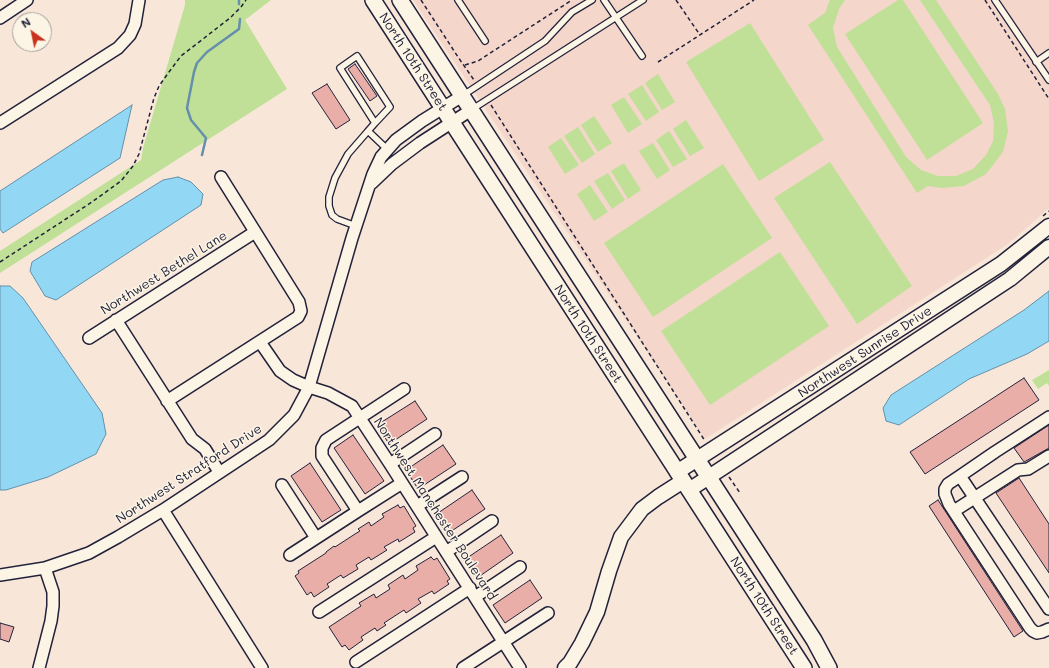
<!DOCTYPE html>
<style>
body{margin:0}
#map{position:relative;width:1049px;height:668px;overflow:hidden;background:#f8e7d9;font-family:Mali,sans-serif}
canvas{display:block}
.north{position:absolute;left:12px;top:12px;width:40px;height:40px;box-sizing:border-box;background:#fcf5e5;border:1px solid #a5a1a1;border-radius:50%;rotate:327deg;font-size:11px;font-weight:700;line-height:16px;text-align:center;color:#22223b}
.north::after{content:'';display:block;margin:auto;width:14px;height:18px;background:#c8321e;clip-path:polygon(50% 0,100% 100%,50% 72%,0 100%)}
</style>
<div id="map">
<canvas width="1049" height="668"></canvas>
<div class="north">N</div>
</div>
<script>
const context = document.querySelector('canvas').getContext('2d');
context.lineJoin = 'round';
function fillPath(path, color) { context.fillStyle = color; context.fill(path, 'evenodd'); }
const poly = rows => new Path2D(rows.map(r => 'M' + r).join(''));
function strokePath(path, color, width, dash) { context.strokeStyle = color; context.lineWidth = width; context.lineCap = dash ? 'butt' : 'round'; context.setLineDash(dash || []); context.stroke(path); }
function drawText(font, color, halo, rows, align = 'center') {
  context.font = font + ' Mali,sans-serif'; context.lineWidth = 3; context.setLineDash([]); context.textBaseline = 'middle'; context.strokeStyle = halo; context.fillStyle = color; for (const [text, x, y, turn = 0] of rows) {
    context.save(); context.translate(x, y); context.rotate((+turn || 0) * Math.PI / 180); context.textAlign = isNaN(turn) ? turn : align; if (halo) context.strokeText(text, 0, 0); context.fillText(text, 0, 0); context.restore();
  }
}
const built = poly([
 [413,0,1049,0,1049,208,1008,244,705,439]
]);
const green = poly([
 [185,0,271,0,245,20,287,89,0,273,0,251,141,160,143,148,185,5],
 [830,0,845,0,839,9,833,28,837,47,906,157,921,170,938,176,956,176,973,169,986,155,993,141,994,123,990,105,920,0,936,0,998,94,1005,109,1008,131,1003,152,986,174,964,186,942,188,928,186,917,193,808,25,826,12,828,4],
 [898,0,903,0,983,123,927,160,845,34],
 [750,23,824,140,759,181,686,62],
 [658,74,675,102,662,110,645,83],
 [642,85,659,112,646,121,628,94],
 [624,97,642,124,628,133,611,105],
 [594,116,612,143,598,152,581,125],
 [686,120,704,148,690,156,673,129],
 [578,127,595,154,582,163,564,136],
 [669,131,687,159,673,167,656,140],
 [561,138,579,165,565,174,548,147],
 [653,143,670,170,657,179,639,151],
 [830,162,912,286,857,324,774,198],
 [624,163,641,190,628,199,611,171],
 [723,164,772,238,653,317,604,243],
 [608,173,625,200,612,209,594,181],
 [590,185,608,212,594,221,577,194],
 [780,252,829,326,710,405,661,331],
 [1049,370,1049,386,1047,383,1038,389,1032,380]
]);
const water = poly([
 [132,105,120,158,3,233,0,229,0,191,132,105],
 [178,177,191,182,203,194,201,205,56,300,45,296,30,271,32,262,163,180,178,177],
 [0,286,10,286,23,298,102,413,106,434,96,454,48,477,6,490,0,490,0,286],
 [1049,291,1049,341,1027,354,969,379,899,425,886,421,883,408,891,395,1024,310,1049,291]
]);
const stream = poly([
 [239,4,239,0],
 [202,155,206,138,191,120,187,108,194,72,197,63,207,52,239,29,240,19]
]);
const building = poly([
 [355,64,377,96,370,101,348,69,355,64],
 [327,84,350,120,336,129,312,93,327,84],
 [1024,378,1039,400,925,474,910,452,1024,378],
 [415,401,427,419,389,444,377,425,415,401],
 [1049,425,1049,448,1024,462,1014,448,1049,425],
 [353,435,384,481,365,494,334,448,353,435],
 [443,445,456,464,418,489,406,470,443,445],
 [310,463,341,510,322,522,291,476,310,463],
 [1019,478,1049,524,1049,573,996,493,1019,478],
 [472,490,485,509,447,534,435,515,472,490],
 [938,500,1023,631,1014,637,929,506,938,500],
 [398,505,400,508,404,506,416,526,413,528,415,532,399,542,398,539,384,547,387,550,371,560,369,557,356,565,358,569,343,578,341,575,327,584,329,587,314,597,311,592,307,595,295,576,299,573,298,571,326,553,326,552,334,546,335,547,355,534,360,531,358,529,369,522,371,526,384,517,382,514,398,505],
 [501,535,513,553,477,578,464,560,501,535],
 [431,557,434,560,437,558,450,579,447,581,449,584,434,594,432,591,418,599,421,603,406,613,404,610,384,623,386,625,377,631,375,628,361,637,363,640,349,650,345,645,342,647,329,627,361,606,359,603,374,594,376,598,390,589,388,585,403,575,405,579,418,570,416,566,431,557],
 [530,580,542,598,505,623,493,605,530,580],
 [0,623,14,627,9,642,0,639,0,623]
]);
const path = poly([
 [421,0,458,57,474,80],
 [676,0,700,35],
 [985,0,1049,99],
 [658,62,754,0],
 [465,65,478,61,572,0],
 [491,105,705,441],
 [1043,216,1049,211],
 [0,262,92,202,121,181,133,166,139,154,154,98,159,86,169,72,181,56,230,18,241,7,246,0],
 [729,477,740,493]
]);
const service = poly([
 [458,0,485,41],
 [604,0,642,56],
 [995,0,1049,80],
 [1036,62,1049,53],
 [462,96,545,41,572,12,592,0],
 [471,110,643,0],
 [375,123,390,107,357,56,340,68,375,123,368,131,388,150],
 [356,226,337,219,332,215,329,206,329,197,335,178,348,154,368,131]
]);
const minor = poly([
 [0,18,27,0],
 [0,123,118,48,130,35,135,24,139,0],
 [372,183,392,164,420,143,471,110],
 [116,320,192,439,205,449,219,472],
 [89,338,255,232],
 [260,342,280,371,293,380,309,387,328,393,352,406,390,464,520,668],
 [167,401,298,317,301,311,299,302,221,177],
 [1049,417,995,452,960,476,948,484,945,489,945,494,949,504,1030,628,1033,631,1037,633,1042,632,1049,629],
 [390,464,435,434],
 [960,476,1049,609],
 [282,485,316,538],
 [417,506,462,477],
 [163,510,262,668],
 [358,511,322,456,322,448,326,440,404,389],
 [954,511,1018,470,1028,469,1049,456],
 [446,552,492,521],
 [290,555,358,511,402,483],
 [0,575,45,568,89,553,118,537,163,510,269,440,294,415,309,387,352,238,373,174,381,157,396,140,422,121,462,96],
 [475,597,520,567],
 [319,612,436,537],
 [356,662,470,588],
 [39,668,51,621,53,606,53,592,45,568],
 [463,668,548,613]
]);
const tertiary = poly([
 [677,472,1001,264,1049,226],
 [689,490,1010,279,1049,247],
 [565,668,570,663,582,643,597,612,609,571,621,537,642,509,658,497,683,481]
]);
const secondary = poly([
 [373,0,804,668],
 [400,0,814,640,829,668]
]);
const streetNames = [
 ["North 10th Street",413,62,57],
 ["Northwest Bethel Lane",164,273,-32],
 ["North 10th Street",588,334,57],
 ["Northwest Sunrise Drive",865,352,-33],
 ["Northwest Stratford Drive",189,474,-33],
 ["Northwest Manchester Boulevard",435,509,57],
 ["North 10th Street",764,606,57]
];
fillPath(built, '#f4d6ca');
fillPath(green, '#c0e098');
fillPath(water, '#92d8f4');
strokePath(water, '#658faa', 1);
strokePath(stream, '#658faa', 2.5);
fillPath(building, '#e9aea7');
strokePath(building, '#22223b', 1);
strokePath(service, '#22223b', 8);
strokePath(minor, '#22223b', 14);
strokePath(tertiary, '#22223b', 17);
strokePath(secondary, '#22223b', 18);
strokePath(path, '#22223b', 1.5, [4, 3]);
strokePath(service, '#fcf5e5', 5.5);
strokePath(minor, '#fcf5e5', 11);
strokePath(tertiary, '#fcf5e5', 14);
strokePath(secondary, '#fcf5e5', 15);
drawText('13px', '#22223b', '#fcf5e5', streetNames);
</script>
